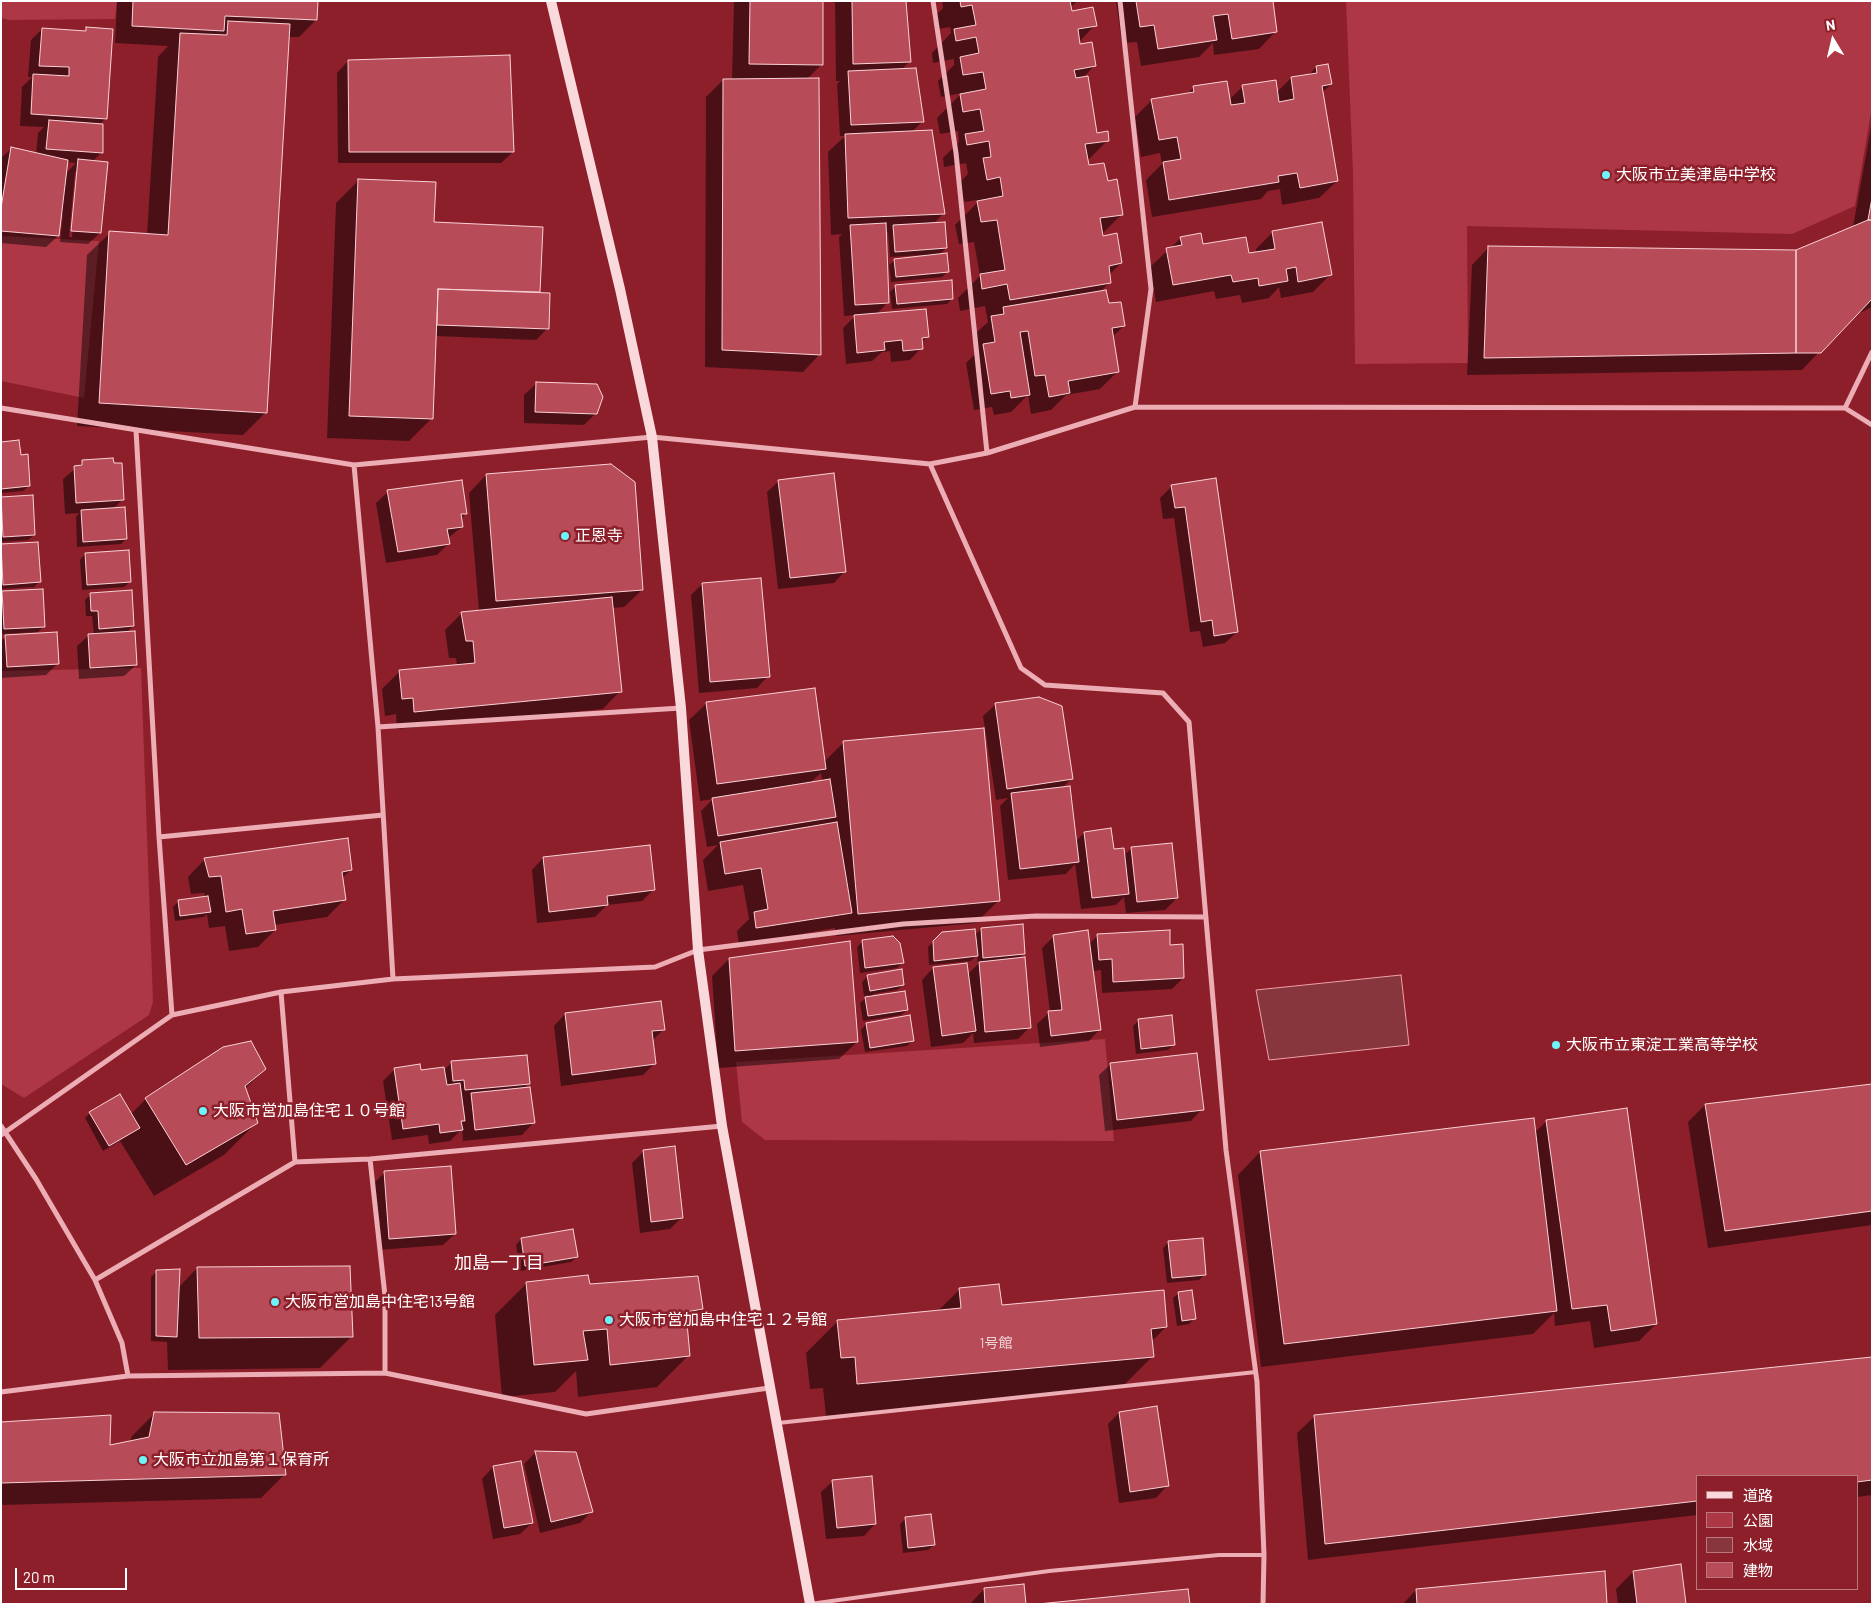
<!DOCTYPE html>
<meta charset="utf-8">
<style>
body{margin:0}
#map{position:relative;width:1873px;height:1605px;overflow:hidden;background:#8d1f2a;font-family:Barlow,"Noto Sans JP",sans-serif}
canvas{display:block}
.frame{position:absolute;inset:0;border:2px solid #fff;pointer-events:none}
.legend{position:absolute;left:1696px;top:1475px;width:162px;height:115px;box-sizing:border-box;background:#8d1f2a;border:1px solid #bb797f;margin:0;padding:6px 9px;list-style:none;font-size:15px;color:#fff}
.legend li{display:flex;align-items:center;gap:10px;height:25px}
.legend b{width:25px;border:1px solid #bb797f}
.north{position:absolute;left:1808px;top:15px;width:50px;height:50px;-webkit-text-stroke:4px #8d1f2a;paint-order:stroke;rotate:351deg;font-size:14px;font-weight:700;line-height:20px;text-align:center;color:#fff}
.north::after{content:'';display:block;margin:auto;width:18px;height:22px;background:#fff;clip-path:polygon(50% 0,100% 100%,50% 72%,0 100%)}
.scale{position:absolute;left:15px;top:1568px;width:112px;height:22px;box-sizing:border-box;border:2px solid #fff;border-top:0;padding-left:6px;font-size:15px;line-height:18px;white-space:nowrap;color:#fff;-webkit-text-stroke:4px #8d1f2a;paint-order:stroke}
</style>
<div id="map">
<canvas width="1873" height="1605"></canvas>
<div class="frame"></div>
<ul class="legend">
<li><b style="height:6px;background:#f9d9dc"></b>道路</li>
<li><b style="height:14px;background:#ad3744"></b>公園</li>
<li><b style="height:14px;background:#87363e"></b>水域</li>
<li><b style="height:14px;background:#b74c58"></b>建物</li>
</ul>
<div class="north">N</div>
<div class="scale">20 m</div>
</div>
<script>
const context = document.querySelector('canvas').getContext('2d');
context.lineJoin = 'round';
function fillPath(path, color) { context.fillStyle = color; context.fill(path, 'evenodd'); }
const poly = rows => new Path2D(rows.map(r => 'M' + r).join(''));
function strokePath(path, color, width, dash) { context.strokeStyle = color; context.lineWidth = width; context.lineCap = dash ? 'butt' : 'round'; context.setLineDash(dash || []); context.stroke(path); }
function drawText(font, color, halo, rows, align = 'center') {
  context.font = font + ' Barlow,"Noto Sans JP",sans-serif'; context.lineWidth = 5; context.setLineDash([]); context.textBaseline = 'middle'; context.strokeStyle = halo; context.fillStyle = color; for (const [text, x, y, turn = 0] of rows) {
    context.save(); context.translate(x, y); context.rotate((+turn || 0) * Math.PI / 180); context.textAlign = isNaN(turn) ? turn : align; if (halo) context.strokeText(text, 0, 0); context.fillText(text, 0, 0); context.restore();
  }
}
const green = poly([
 [1,1,117,1,115,19,10,20,1,18],
 [1346,1,1872,1,1872,107,1855,206,1792,234,1467,226,1468,363,1355,364,1353,173],
 [1,236,99,241,84,398,1,381],
 [141,668,153,1002,149,1015,24,1098,1,1084,1,671],
 [1105,1039,1114,1141,765,1140,742,1122,736,1062]
]);
const water = poly([
 [1401,975,1409,1045,1269,1060,1256,990,1401,975]
]);
const shadow = poly([
 [117,1,317,1,316,20,299,37,288,37,266,412,243,435,77,426,87,255,110,233,147,235,158,57,168,46,115,43],
 [734,1,821,1,822,64,807,79,820,354,803,372,705,367,706,97,723,80,732,80],
 [835,1,905,1,910,61,901,70,922,122,912,132,943,214,933,224,946,248,938,256,947,272,942,277,891,282,889,265,895,260,923,257,923,255,890,257,888,232,885,233,888,302,876,315,927,337,921,343,921,348,910,360,891,362,890,351,882,352,872,361,846,364,843,328,856,315,844,316,839,237,842,234,831,235,828,152,845,136,840,136,837,84,840,81,836,81],
 [942,1,1077,1,1070,8,1071,12,1095,25,1079,42,1094,66,1082,79,1096,134,1108,140,1087,161,1088,167,1107,182,1122,214,1101,235,1121,263,1109,275,1110,282,1100,292,1124,326,1112,337,1117,372,1100,389,1066,395,1051,410,1031,414,1028,395,1011,412,994,415,992,407,974,410,966,363,977,352,974,335,988,322,985,306,960,311,958,298,980,276,974,242,959,244,955,225,978,202,977,200,964,202,960,182,968,174,966,163,944,167,943,158,959,142,958,131,940,134,937,118,962,93,941,97,938,81,954,65,954,59,933,63,932,53,951,33,950,27,938,29,936,15,943,8],
 [1116,1,1272,1,1276,31,1259,49,1214,55,1213,43,1199,57,1141,66,1137,42,1122,43],
 [42,29,84,32,87,29,106,118,99,125,102,152,92,162,100,233,88,244,60,242,63,214,60,213,58,236,46,247,1,243,1,158,11,149,36,154,38,133,44,127,20,126,22,87,32,77,28,77,31,40],
 [66,162,76,163,65,174],
 [75,172,78,172,72,237,69,237],
 [348,61,513,152,501,163,338,163,337,73],
 [1316,67,1331,84,1322,93,1337,181,1319,198,1282,205,1280,189,1268,191,1261,199,1152,217,1146,180,1162,164,1160,153,1141,157,1135,117,1152,100,1187,94,1193,88,1229,100,1243,86,1276,93,1291,78,1308,76],
 [1872,121,1872,307,1853,316,1802,370,1467,375,1472,265,1489,247,1796,251,1853,227],
 [359,180,539,291,537,294,547,329,536,340,435,336,432,418,409,441,327,438,336,203],
 [1273,232,1330,275,1313,292,1281,298,1279,287,1269,298,1242,303,1240,295,1216,299,1214,291,1156,302,1150,267,1181,238,1202,246,1248,255,1256,253,1256,249],
 [896,286,952,299,947,304,892,309,890,292],
 [536,384,596,413,584,425,524,423,524,395],
 [1,443,20,456,29,486,23,491,1,493],
 [83,462,123,499,113,509,126,539,121,544,77,547,76,517,79,513,65,514,63,479],
 [610,465,642,590,624,607,612,608,620,691,603,709,397,729,396,714,385,716,382,689,400,671,457,666,456,658,449,658,445,630,462,613,479,611,469,493,486,475],
 [1215,480,1237,632,1225,643,1203,647,1200,631,1190,632,1174,518,1163,519,1160,498,1172,486],
 [779,481,845,571,834,583,778,589,767,492],
 [388,492,466,513,461,519,462,527,448,538,448,544,437,555,386,563,376,503],
 [1,498,34,535,28,540,1,542],
 [1,545,40,581,34,587,1,589],
 [85,554,130,582,124,587,82,590,80,560],
 [702,584,768,676,757,688,699,693,691,595],
 [2,592,44,626,38,632,1,634],
 [91,594,133,626,126,633,136,665,124,676,79,679,77,646,89,635,94,635,92,616,86,616,85,600],
 [6,637,57,664,46,675,1,678,1,641],
 [1039,698,1072,778,1062,788,1075,842,1084,833,1123,856,1132,848,1177,898,1165,910,1126,913,1124,897,1116,905,1081,909,1075,864,1066,874,1008,880,1000,806,1008,798,996,800,983,716,995,705],
 [707,703,824,762,843,743,999,900,976,923,836,936,835,928,739,945,737,931,749,919,743,885,708,891,703,860,718,845,707,847,701,811,713,799,700,801,689,720],
 [821,773,822,781,810,783],
 [649,846,654,889,642,901,607,905,595,917,537,923,532,870,543,858],
 [205,859,351,870,341,879,344,900,327,917,274,925,275,930,258,947,229,951,225,926,209,928,207,914,204,917,175,921,173,907,178,902,205,897,204,893,191,894,188,877],
 [981,929,1024,953,1018,959,1030,1027,1018,1039,974,1043,973,1033,963,1043,931,1047,922,980,933,968,966,964,967,975,978,964,977,955,971,961,929,965,928,947,942,933,974,936],
 [1087,932,1089,944,1098,935,1169,946,1183,978,1172,989,1102,993,1101,970,1092,971,1100,1029,1089,1041,1040,1047,1037,1024,1050,1012,1042,948,1053,937],
 [862,942,902,962,897,968,860,973,857,947],
 [729,959,857,1042,839,1059,718,1068,712,976],
 [868,976,903,985,897,990,873,994,873,997,907,1010,901,1015,863,1021,860,1003,869,995,864,996,862,982],
 [565,1014,664,1029,652,1041,655,1063,643,1075,561,1086,554,1026],
 [1139,1020,1174,1044,1168,1050,1136,1054,1133,1026],
 [866,1024,913,1040,907,1046,865,1052,861,1030],
 [452,1062,529,1083,523,1089,533,1123,522,1135,463,1141,462,1129,450,1141,429,1144,428,1135,392,1140,383,1081,395,1069,443,1071],
 [1111,1064,1202,1109,1191,1121,1105,1131,1099,1075],
 [265,1069,245,1089,256,1123,224,1155,154,1196,120,1141,103,1151,85,1118,90,1113,131,1114,146,1099],
 [1872,1085,1872,1225,1708,1248,1688,1122,1705,1105],
 [1547,1121,1656,1324,1639,1341,1594,1348,1590,1321,1555,1326,1554,1313,1533,1334,1261,1367,1238,1175,1260,1152,1534,1133],
 [644,1151,681,1218,670,1229,640,1233,632,1163],
 [384,1173,455,1234,443,1245,378,1250,373,1184],
 [572,1231,577,1257,571,1262,520,1271,516,1245,521,1239],
 [1169,1242,1205,1274,1199,1280,1167,1283,1163,1248],
 [197,1268,352,1336,320,1368,168,1370,167,1342,151,1341,151,1277,157,1271,178,1288],
 [527,1283,589,1285,702,1309,686,1325,689,1355,657,1387,578,1397,576,1371,555,1392,502,1397,495,1315],
 [960,1289,1001,1306,1166,1327,1151,1342,1153,1356,1121,1388,826,1416,823,1388,810,1389,806,1353,838,1321,937,1312],
 [1179,1293,1194,1319,1189,1324,1177,1326,1173,1298],
 [1872,1359,1872,1495,1857,1497,1857,1476,1697,1476,1697,1515,1308,1560,1297,1433,1315,1416],
 [155,1413,284,1475,261,1498,1,1505,1,1423,108,1446,130,1442,132,1436],
 [1119,1413,1167,1486,1156,1498,1119,1503,1108,1424],
 [536,1452,591,1512,580,1523,540,1533,524,1464],
 [520,1462,532,1523,520,1534,493,1539,482,1479,493,1467],
 [833,1481,875,1524,864,1536,826,1539,821,1492],
 [930,1515,934,1545,928,1550,903,1553,900,1524,905,1519],
 [1633,1572,1685,1604,1618,1604,1616,1589],
 [984,1589,1025,1604,970,1604],
 [1416,1590,1606,1604,1403,1604]
]);
const building = poly([
 [133,1,318,1,317,20,225,16,224,31,132,26,133,1],
 [750,1,823,1,823,65,749,64,750,1],
 [852,1,906,1,911,62,853,64,852,1],
 [960,1,1070,1,1072,11,1093,7,1097,26,1078,29,1080,44,1092,42,1096,66,1074,70,1076,78,1088,76,1097,133,1108,131,1109,141,1085,144,1089,165,1104,163,1108,181,1117,179,1123,215,1100,218,1103,236,1117,233,1122,263,1109,266,1111,283,1010,300,1007,284,982,289,980,274,1005,270,997,220,981,222,977,201,1003,196,1000,177,987,180,983,158,991,157,989,141,967,145,965,134,984,131,980,109,963,112,960,94,986,89,983,72,963,75,960,57,979,53,976,37,956,41,954,29,976,25,972,5,961,7,960,1],
 [1136,1,1273,1,1277,32,1232,39,1228,14,1213,16,1217,40,1158,49,1154,25,1140,27,1136,1],
 [228,21,290,24,267,413,99,403,109,231,168,235,180,33,227,35,228,21],
 [86,27,113,29,107,119,31,114,33,74,69,76,69,67,39,66,42,28,86,31,86,27],
 [510,55,514,152,349,152,348,60,510,55],
 [1328,64,1332,84,1322,86,1338,181,1300,188,1297,173,1278,176,1279,182,1169,200,1163,162,1181,159,1177,137,1159,140,1151,99,1194,92,1193,86,1227,81,1231,105,1245,103,1242,85,1276,80,1279,102,1294,99,1291,77,1317,73,1316,66,1328,64],
 [916,68,924,122,851,125,848,71,916,68],
 [819,78,821,355,722,350,723,79,819,78],
 [49,120,103,124,103,153,46,149,49,120],
 [932,130,945,214,848,218,845,134,932,130],
 [11,147,68,160,59,236,1,231,1,208,11,147],
 [78,159,108,162,101,233,71,231,78,159],
 [358,179,436,182,434,222,543,227,540,292,438,289,433,419,349,416,358,179],
 [1872,198,1872,220,1868,220,1872,198],
 [1868,220,1872,220,1872,299,1821,353,1796,353,1796,250,1868,220],
 [945,222,947,248,895,252,893,225,945,222],
 [1322,222,1332,275,1298,282,1296,267,1286,269,1288,281,1259,286,1258,278,1233,282,1231,275,1173,285,1166,248,1182,245,1180,237,1201,233,1203,244,1246,237,1249,253,1275,249,1272,231,1322,222],
 [886,223,889,303,855,305,850,225,886,223],
 [1488,246,1796,250,1796,353,1484,358,1488,246],
 [947,253,949,272,896,277,894,259,947,253],
 [952,280,953,299,897,304,895,285,952,280],
 [438,289,550,293,549,329,437,325,438,289],
 [1106,290,1109,303,1121,302,1125,326,1112,328,1119,372,1068,381,1070,393,1049,397,1045,375,1035,376,1028,331,1020,332,1030,395,1011,398,1010,391,991,394,983,344,995,342,991,316,1004,314,1003,307,1106,290],
 [926,309,929,337,922,338,923,349,903,351,902,340,884,342,885,350,857,353,854,315,926,309],
 [536,382,597,384,603,397,597,414,535,412,536,382],
 [19,440,21,455,28,454,30,486,1,489,1,442,19,440],
 [113,458,114,463,122,463,124,500,76,503,74,466,82,465,82,460,113,458],
 [611,464,635,482,643,590,496,601,486,474,611,464],
 [834,473,846,572,790,578,778,480,834,473],
 [1216,478,1238,632,1214,636,1212,620,1201,622,1185,507,1175,508,1171,485,1216,478],
 [462,480,467,514,461,514,463,527,447,529,450,544,398,552,387,490,462,480],
 [33,495,35,535,3,537,1,497,33,495],
 [125,507,127,539,83,542,81,510,125,507],
 [38,542,41,582,3,585,1,544,38,542],
 [129,550,131,582,87,585,85,553,129,550],
 [761,578,770,677,710,682,702,583,761,578],
 [43,589,45,627,4,629,2,591,43,589],
 [132,590,134,626,99,629,98,611,91,611,90,593,132,590],
 [612,597,622,692,414,712,413,698,402,699,399,670,475,663,473,641,466,641,461,612,612,597],
 [135,631,137,665,90,668,88,634,135,631],
 [57,632,59,664,7,667,5,635,57,632],
 [815,688,826,769,717,784,706,702,815,688],
 [1039,697,1062,706,1073,779,1007,789,995,703,1039,697],
 [984,728,1000,901,858,914,843,741,984,728],
 [830,779,836,817,718,836,712,798,830,779],
 [1070,786,1079,862,1020,869,1011,793,1070,786],
 [837,822,852,913,756,928,754,912,768,909,761,868,725,874,720,842,837,822],
 [1111,828,1114,849,1124,848,1129,894,1092,898,1084,832,1111,828],
 [348,838,352,870,342,872,346,900,273,911,276,930,246,934,242,909,226,912,221,876,209,877,204,858,348,838],
 [1172,843,1178,898,1137,902,1131,847,1172,843],
 [650,845,655,890,607,896,608,905,549,912,543,857,650,845],
 [208,896,211,912,180,916,178,900,208,896],
 [1023,924,1025,954,983,958,981,928,1023,924],
 [975,929,978,956,934,961,933,941,942,932,975,929],
 [1088,930,1101,1030,1051,1036,1048,1011,1062,1010,1053,935,1088,930],
 [1170,930,1170,945,1183,944,1184,978,1113,982,1112,959,1099,960,1097,934,1170,930],
 [893,936,900,943,904,963,865,968,862,940,893,936],
 [850,941,858,1042,735,1051,729,958,850,941],
 [1025,957,1031,1028,985,1032,979,962,1025,957],
 [967,963,976,1031,942,1036,933,967,967,963],
 [902,969,904,985,870,991,867,975,902,969],
 [905,991,908,1010,868,1016,865,997,905,991],
 [661,1001,665,1030,652,1031,656,1064,572,1075,565,1013,661,1001],
 [910,1015,914,1041,870,1048,866,1023,910,1015],
 [1172,1015,1175,1045,1141,1049,1138,1019,1172,1015],
 [251,1041,266,1069,245,1086,258,1123,186,1165,145,1098,223,1047,251,1041],
 [1197,1053,1204,1110,1117,1120,1110,1063,1197,1053],
 [527,1055,530,1084,465,1090,464,1080,453,1081,451,1061,527,1055],
 [420,1064,421,1070,444,1067,447,1085,460,1083,465,1121,461,1121,463,1130,440,1133,439,1124,403,1129,394,1068,420,1064],
 [1872,1084,1872,1211,1725,1231,1705,1104,1872,1084],
 [530,1087,535,1123,475,1130,471,1093,530,1087],
 [120,1094,140,1128,109,1146,89,1112,120,1094],
 [1627,1108,1657,1324,1611,1331,1607,1305,1572,1309,1546,1120,1627,1108],
 [1534,1118,1557,1311,1284,1344,1260,1151,1534,1118],
 [675,1146,683,1218,651,1222,643,1150,675,1146],
 [451,1166,456,1234,389,1239,384,1171,451,1166],
 [573,1229,578,1257,525,1266,521,1238,573,1229],
 [1203,1238,1206,1275,1172,1278,1168,1241,1203,1238],
 [350,1266,353,1337,199,1338,197,1267,350,1266],
 [180,1269,177,1337,156,1336,156,1270,180,1269],
 [588,1275,590,1284,698,1276,703,1309,686,1312,690,1356,610,1365,607,1329,583,1331,588,1360,534,1365,526,1282,588,1275],
 [999,1284,1002,1305,1164,1290,1167,1327,1151,1329,1154,1357,857,1384,855,1357,841,1358,837,1320,961,1308,959,1288,999,1284],
 [1192,1290,1196,1319,1182,1321,1178,1292,1192,1290],
 [1872,1357,1872,1480,1857,1482,1857,1476,1697,1476,1697,1501,1325,1544,1314,1415,1872,1357],
 [1157,1406,1169,1486,1130,1492,1119,1412,1157,1406],
 [154,1412,279,1413,286,1475,1,1483,1,1422,111,1415,110,1445,149,1437,154,1412],
 [535,1451,576,1452,593,1512,551,1522,535,1451],
 [521,1461,533,1523,504,1528,493,1466,521,1461],
 [872,1476,876,1524,837,1528,832,1480,872,1476],
 [931,1514,935,1545,908,1548,905,1517,931,1514],
 [1681,1564,1686,1604,1637,1604,1633,1571,1681,1564],
 [1605,1571,1607,1604,1417,1604,1416,1589,1605,1571],
 [1024,1584,1026,1604,985,1604,984,1588,1024,1584],
 [1188,1589,1190,1604,1038,1604,1188,1589]
]);
const lane = poly([
 [778,1423,1256,1372],
 [810,1604,1049,1571,1219,1555,1264,1555]
]);
const street = poly([
 [933,1,956,153,987,453],
 [1120,1,1151,289,1135,407],
 [1,408,354,465,652,437,930,464,987,453,1135,407,1845,408,1872,425],
 [1845,408,1872,352],
 [136,430,159,837,172,1015],
 [930,464,1021,668,1045,685,1163,693,1189,722,1226,1150,1257,1382,1264,1555,1263,1604],
 [354,465,378,727,393,979],
 [378,727,681,708],
 [159,837,383,815],
 [281,992,295,1162],
 [1,1126,36,1179,95,1280,122,1343,128,1376],
 [1,1135,172,1015,281,992,393,979,655,967,698,950,903,924,1036,916,1206,917],
 [370,1159,385,1296,385,1373],
 [95,1280,295,1162,370,1159,722,1126],
 [1,1392,128,1376,385,1373,586,1414,769,1388]
]);
const secondary = poly([
 [551,1,620,289,652,437,681,708,698,950,722,1126,810,1604]
]);
const markers = [
 [1606,175,5,"#6df4fa"],
 [565,536,5,"#6df4fa"],
 [1556,1045,5,"#6df4fa"],
 [203,1111,5,"#6df4fa"],
 [275,1302,5,"#6df4fa"],
 [609,1320,5,"#6df4fa"],
 [143,1460,5,"#6df4fa"]
];
const numberNames = [
 ["1号館",996,1343]
];
const poiNames = [
 ["大阪市立美津島中学校",1616,175],
 ["正恩寺",575,536],
 ["大阪市立東淀工業高等学校",1566,1045],
 ["大阪市営加島住宅１０号館",213,1111],
 ["大阪市営加島中住宅13号館",285,1302],
 ["大阪市営加島中住宅１２号館",619,1320],
 ["大阪市立加島第１保育所",153,1460]
];
const neighbourhoodNames = [
 ["加島一丁目",499,1263]
];
fillPath(green, '#ad3744');
fillPath(water, '#87363e');
strokePath(water, '#eea1ab', 1);
fillPath(shadow, '#0007');
fillPath(building, '#b74c58');
strokePath(building, '#f9d2d7', 1);
strokePath(lane, '#ecadb5', 4);
strokePath(street, '#ecadb5', 5);
strokePath(secondary, '#f9d9dc', 10);
for (const [x, y, r, color] of markers) { const dot = new Path2D(); dot.arc(x, y, r, 0, 2 * Math.PI); context.fillStyle = color; context.fill(dot); strokePath(dot, '#8d1f2a', 2); }
drawText('14px', '#edd2d5', null, numberNames);
drawText('16px', '#fff', '#8d1f2a', poiNames, 'left');
drawText('18px', '#fff', '#8d1f2a', neighbourhoodNames);
</script>
